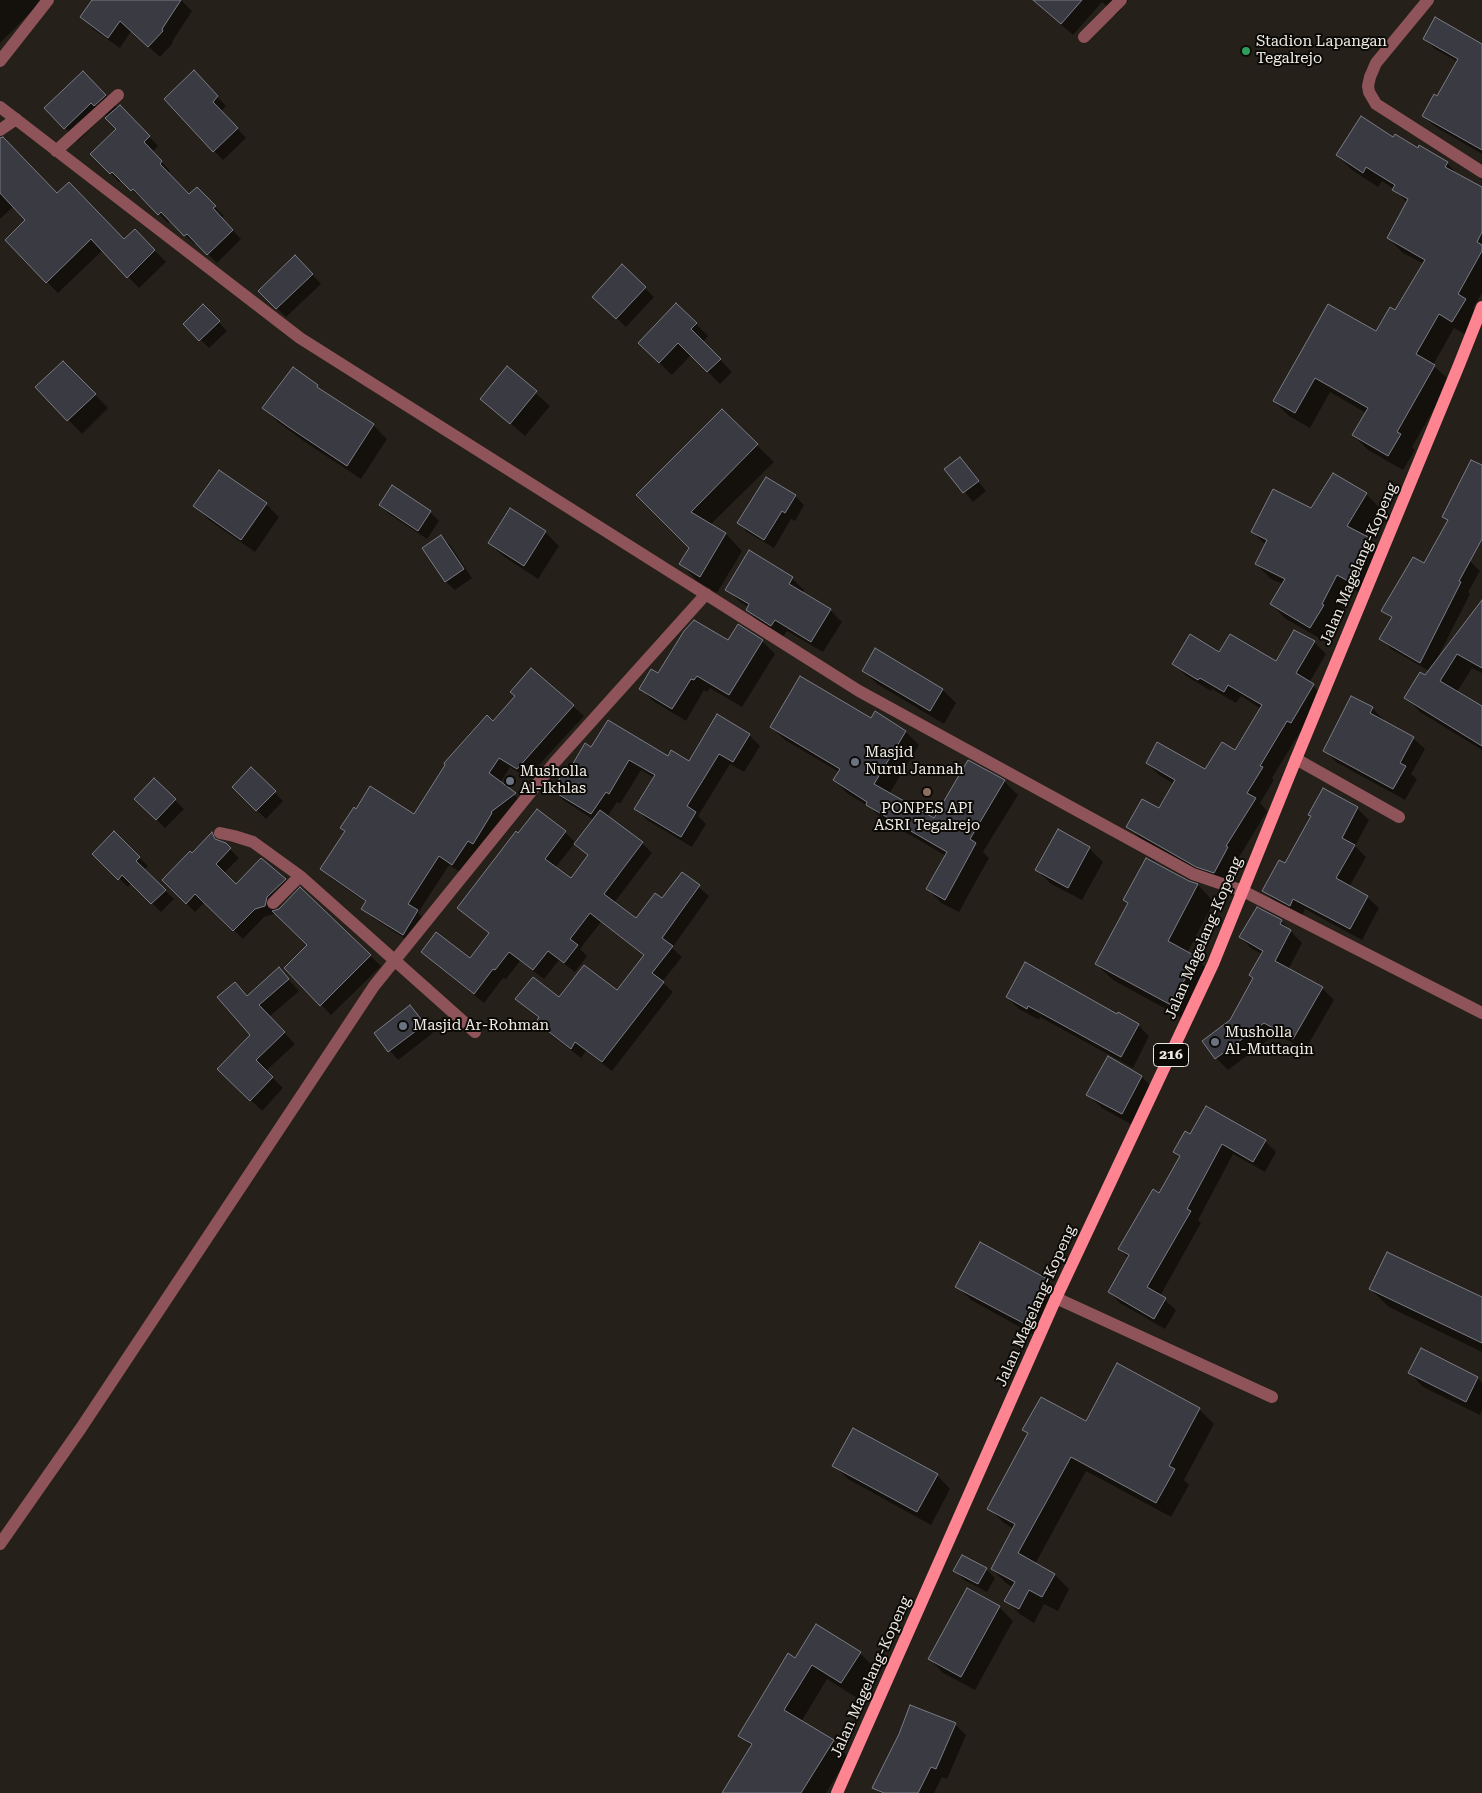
<!DOCTYPE html>
<style>
body{margin:0}
canvas{display:block;background:#252019}
</style>
<canvas width="1482" height="1793"></canvas>
<script>
const context = document.querySelector('canvas').getContext('2d');
context.lineJoin = 'round';
function fillPath(path, color) { context.fillStyle = color; context.fill(path, 'evenodd'); }
const poly = rows => new Path2D(rows.map(r => 'M' + r).join(''));
function strokePath(path, color, width, dash) { context.strokeStyle = color; context.lineWidth = width; context.lineCap = dash ? 'butt' : 'round'; context.setLineDash(dash || []); context.stroke(path); }
function drawText(font, color, halo, rows, align = 'center') {
  context.font = font + ' "Roboto Serif",serif'; context.lineWidth = 4; context.setLineDash([]); context.textBaseline = 'middle'; context.strokeStyle = halo; context.fillStyle = color; for (const [text, x, y, turn = 0] of rows) {
    context.save(); context.translate(x, y); context.rotate((+turn || 0) * Math.PI / 180); context.textAlign = isNaN(turn) ? turn : align; if (halo) context.strokeText(text, 0, 0); context.fillText(text, 0, 0); context.restore();
  }
}
const shadow = poly([
 [0,0,40,0,34,9,0,43],
 [94,0,181,0,192,11,172,42,173,43,160,57,131,31,120,48,93,29,82,17],
 [1033,0,1129,0,1116,15,1102,2,1073,35],
 [1424,38,1482,45,1482,154,1434,126,1424,116,1438,98,1458,62,1435,49],
 [194,72,226,106,221,111,246,138,223,160,192,129],
 [97,86,118,108,120,106,158,146,152,152,170,171,168,173,190,196,197,189,224,216,221,218,241,239,217,263,196,242,194,244,171,221,168,223,143,197,141,199,122,180,119,182,92,154,118,129,105,115,78,141,46,108],
 [1393,138,1447,163,1460,177,1482,189,1482,293,1473,308,1480,315,1468,336,1454,328,1433,365,1450,381,1412,447,1415,450,1403,470,1368,450,1353,435,1366,413,1330,392,1310,428,1289,416,1274,401,1376,333,1396,312,1424,264,1403,253,1388,238,1407,203,1394,189,1382,181,1378,187,1352,170,1337,155],
 [0,142,57,195,124,241,146,242,166,262,139,288,103,250,58,293,47,282,27,220,14,206,0,219],
 [295,256,321,284,286,317,259,291],
 [622,266,654,297,626,327,603,305],
 [203,306,227,331,209,348,185,324],
 [696,324,708,336,703,342,732,372,720,384,691,355,672,375,652,356],
 [63,362,108,408,82,434,37,387],
 [507,368,550,406,525,436,482,399],
 [317,386,324,393,373,425,387,439,361,479,305,442,278,422,264,408],
 [722,411,774,462,710,525,726,534,742,551,717,593,697,581,681,564,690,548,638,495],
 [959,458,986,491,973,502,946,469],
 [766,479,795,496,804,505,795,521,791,519,774,548,747,532,738,523],
 [1366,494,1381,509,1365,536,1370,539,1385,554,1364,595,1352,589,1337,619,1338,621,1326,642,1286,619,1271,604,1283,584,1271,579,1256,564,1266,545,1252,532,1312,510],
 [266,504,279,517,255,552,209,520,195,506],
 [380,505,430,512,439,521,427,539,389,514],
 [510,510,545,532,559,546,538,579,503,556,489,543],
 [441,536,450,545,472,578,455,590,446,582,423,549],
 [1470,561,1480,571,1468,592,1470,594,1438,657,1439,658,1482,602,1482,673,1472,668,1457,692,1482,708,1482,750,1420,712,1405,697,1429,671,1391,649,1381,638,1392,619,1383,611,1424,565],
 [792,578,804,590,802,594,830,610,842,622,823,652,787,631,783,637,759,622,748,610,749,608,739,601,727,589],
 [762,641,775,654,742,707,710,688,707,692,704,690,686,721,653,701,641,689,658,675,728,642],
 [1314,642,1326,654,1309,683,1326,697,1303,734,1300,732,1272,778,1274,780,1260,803,1267,811,1238,859,1240,860,1226,884,1210,878,1140,838,1128,826,1159,810,1174,784,1159,775,1147,763,1205,771,1235,751,1261,709,1241,696,1236,703,1212,689,1211,691,1186,676,1174,664,1220,654,1277,663],
 [531,669,584,716,527,778,510,767,500,783,525,804,463,874,449,865,418,913,427,922,413,944,373,918,363,908,367,903,332,879,322,869,414,816,517,696],
 [864,671,943,690,956,703,944,724,877,684],
 [1372,708,1384,720,1383,721,1413,738,1425,749,1411,774,1417,779,1405,800,1336,762,1325,750],
 [876,713,906,732,919,745,889,794,934,820,1004,781,1018,795,983,852,989,858,959,912,941,903,928,889,946,856,881,818,871,808,848,794,834,780,839,772,785,740,771,727,871,720],
 [749,735,760,746,744,772,730,764,698,816,706,824,692,847,647,820,636,809,654,778,641,770,620,804,617,802,607,817,642,843,652,853,614,903,636,920,662,900,683,874,709,896,672,948,682,957,662,982,673,992,612,1071,586,1051,581,1058,547,1032,537,1022,540,1019,517,999,559,998,617,992,645,956,601,922,580,949,587,956,575,972,559,960,544,979,520,961,506,979,503,978,484,1003,433,962,423,952,471,960,490,934,458,908,537,811,565,832,576,843,594,820,563,800,553,790,592,749,668,758,690,762],
 [575,843,589,856,571,880,555,868],
 [251,769,283,801,266,819,233,787],
 [154,780,184,809,165,828,136,799],
 [1357,808,1369,820,1355,846,1366,857,1349,887,1367,897,1379,908,1362,940,1305,909,1302,916,1275,902,1264,890,1286,865],
 [114,833,148,866,144,870,174,899,161,912,131,883,128,887,94,854],
 [212,834,220,842,225,844,239,858,224,873,236,885,285,880,293,889,276,906,275,911,279,910,300,889,381,966,331,1015,285,968,309,945,275,912,274,914,264,917,243,939,205,902,195,912,163,880,192,855],
 [1089,848,1103,862,1082,900,1051,884,1037,870],
 [1189,882,1198,885,1214,902,1187,953,1196,958,1213,975,1188,1021,1113,980,1096,964,1129,904,1125,900],
 [1281,921,1302,943,1288,970,1322,988,1334,1000,1305,1050,1276,1034,1228,1070,1216,1058,1204,1041,1231,1021,1254,978,1262,954,1252,949,1240,937],
 [279,969,299,991,269,1017,295,1044,266,1071,283,1088,262,1111,219,1069,251,1035,235,983,248,997],
 [1007,997,1117,1015,1138,1025,1149,1036,1133,1068,1040,1017,1039,1020,1019,1009],
 [410,1007,433,1033,398,1060,375,1034],
 [1142,1077,1155,1090,1136,1127,1102,1108,1088,1095],
 [1191,1135,1265,1141,1276,1152,1265,1172,1233,1154,1198,1220,1201,1223,1160,1296,1176,1310,1165,1329,1120,1303,1109,1292,1128,1258,1119,1249,1160,1194,1181,1158,1174,1152],
 [1048,1281,1062,1294,1038,1337,971,1300,957,1286],
 [1370,1289,1482,1299,1482,1352,1389,1307],
 [1422,1350,1478,1378,1482,1383,1482,1410,1480,1415,1423,1387,1410,1373],
 [1199,1409,1214,1424,1184,1480,1189,1485,1171,1517,1086,1471,1035,1564,1055,1575,1069,1589,1058,1611,1044,1604,1034,1623,1021,1615,1006,1601,1013,1587,1007,1584,992,1569,1014,1529,1004,1523,989,1508,1029,1435,1024,1430],
 [834,1466,937,1475,950,1489,931,1525,848,1479],
 [986,1569,995,1578,987,1592,964,1580,955,1571],
 [999,1607,1013,1621,975,1690,943,1673,930,1659],
 [860,1653,875,1668,857,1698,827,1679,801,1722,833,1741,848,1757,826,1793,724,1793,752,1747,740,1735,795,1660],
 [955,1724,966,1735,947,1779,942,1777,934,1793,880,1793,874,1787]
]);
const building = poly([
 [92,0,181,0,162,29,163,31,148,47,120,21,108,38,80,17,92,0],
 [1033,0,1082,0,1061,24,1033,0],
 [1435,17,1482,44,1482,150,1422,116,1434,94,1437,96,1458,59,1423,39,1435,17],
 [194,70,218,96,213,102,238,128,213,152,164,99,194,70],
 [83,71,106,95,94,106,91,103,64,129,44,108,83,71],
 [120,105,150,136,144,142,162,161,160,164,189,194,197,187,216,206,213,208,233,230,207,255,187,234,184,236,161,212,158,215,133,189,131,191,112,172,110,174,90,154,116,129,105,118,120,105],
 [1361,116,1393,137,1395,134,1418,148,1419,145,1448,162,1445,167,1482,187,1482,232,1477,242,1482,245,1482,251,1458,294,1466,299,1452,322,1439,314,1416,354,1435,365,1397,432,1401,434,1388,456,1352,435,1368,408,1315,378,1295,413,1273,401,1328,304,1376,331,1390,307,1395,310,1425,260,1387,238,1408,199,1392,190,1395,185,1366,167,1363,173,1336,155,1361,116],
 [3,137,57,193,69,182,124,239,135,229,155,250,127,278,91,239,46,283,5,240,25,220,0,193,0,138,3,137],
 [295,255,313,274,276,309,258,291,295,255],
 [622,264,646,287,616,319,592,297,622,264],
 [676,303,697,323,691,329,721,359,707,372,678,343,659,363,638,343,676,303],
 [203,304,220,321,199,341,183,324,203,304],
 [63,361,96,394,67,421,35,387,63,361],
 [507,366,537,391,510,424,480,399,507,366],
 [293,367,318,385,317,387,374,424,347,466,290,428,262,408,293,367],
 [722,409,758,444,691,512,726,533,700,577,679,564,689,548,636,495,722,409],
 [960,457,979,481,963,493,944,469,960,457],
 [1471,460,1482,465,1482,539,1459,581,1461,582,1420,663,1379,639,1392,617,1381,611,1413,557,1424,563,1448,520,1442,517,1471,460],
 [219,470,267,503,241,540,193,506,219,470],
 [1333,473,1367,493,1347,526,1370,538,1348,581,1337,575,1322,604,1324,605,1310,628,1270,604,1285,579,1255,564,1267,540,1251,532,1273,489,1311,508,1333,473],
 [766,477,796,495,785,513,782,511,764,540,737,523,766,477],
 [392,485,431,511,418,531,379,505,392,485],
 [510,508,546,531,524,566,488,543,510,508],
 [441,535,464,569,445,582,422,548,441,535],
 [749,550,793,577,789,584,831,609,811,642,775,620,771,626,746,610,749,604,725,590,749,550],
 [1482,600,1482,668,1457,654,1440,681,1482,706,1482,746,1404,698,1420,672,1425,675,1482,600],
 [694,620,728,640,738,624,763,640,729,695,697,676,694,680,691,679,672,709,639,689,651,669,658,673,684,631,694,620],
 [1294,630,1315,641,1296,673,1314,684,1291,723,1287,721,1260,766,1263,767,1247,793,1256,798,1226,846,1228,847,1214,873,1196,867,1126,827,1142,799,1159,808,1175,780,1146,763,1157,742,1205,769,1222,742,1235,750,1262,705,1228,685,1224,692,1200,678,1198,680,1172,664,1190,634,1219,652,1230,634,1276,661,1294,630],
 [875,648,943,689,930,711,862,671,875,648],
 [531,668,574,705,517,769,499,758,489,773,516,793,491,812,492,813,473,844,468,841,452,865,439,856,408,904,418,910,403,935,361,909,366,901,320,869,345,831,340,828,354,807,356,809,370,786,414,814,445,765,444,763,487,715,493,721,515,696,510,692,531,668],
 [800,676,871,718,875,711,906,731,874,784,934,818,968,760,1005,780,970,839,976,843,945,900,926,889,947,852,866,805,867,802,833,780,840,769,770,727,800,676],
 [1351,696,1373,707,1370,713,1414,737,1400,763,1406,766,1393,789,1323,751,1351,696],
 [717,714,750,734,733,762,719,754,687,806,696,812,681,837,634,809,655,775,629,760,609,794,606,792,591,814,551,790,566,770,568,772,585,743,591,747,608,720,668,756,671,750,689,761,717,714],
 [251,767,276,791,256,811,232,787,251,767],
 [154,778,176,799,156,820,134,799,154,778],
 [1323,788,1358,807,1342,838,1355,845,1336,878,1368,896,1350,929,1293,899,1290,906,1262,891,1279,860,1285,863,1311,816,1308,815,1323,788],
 [537,809,566,831,545,859,571,878,588,855,574,844,600,810,643,842,604,894,636,918,655,893,662,898,682,872,700,885,662,938,673,946,652,973,664,982,602,1062,575,1042,571,1049,536,1022,539,1017,515,999,533,977,559,997,584,965,617,990,644,955,590,913,570,939,578,945,564,963,548,951,533,970,509,952,495,970,493,969,474,994,421,952,436,932,470,958,489,933,457,908,516,831,518,833,537,809],
 [1058,829,1090,847,1068,888,1035,870,1058,829],
 [114,831,140,857,136,861,166,890,151,904,122,875,118,880,92,854,114,831],
 [212,832,215,839,226,843,231,848,216,864,236,884,261,858,286,879,267,897,265,906,255,909,233,931,195,894,186,904,162,880,190,851,192,853,212,832],
 [1146,858,1189,881,1198,884,1168,941,1197,957,1171,1005,1095,964,1128,903,1123,900,1146,858],
 [300,887,371,955,320,1006,284,968,307,945,272,911,279,909,300,887],
 [1257,907,1282,920,1280,924,1291,930,1275,961,1323,987,1293,1039,1264,1023,1215,1059,1202,1041,1230,1020,1253,978,1249,975,1263,951,1239,937,1257,907],
 [1025,962,1117,1014,1118,1012,1139,1024,1121,1057,1028,1006,1027,1009,1006,997,1025,962],
 [279,967,289,979,259,1005,285,1032,256,1060,273,1077,250,1101,217,1069,250,1035,217,997,235,982,247,996,279,967],
 [410,1005,425,1024,388,1052,374,1033,410,1005],
 [1108,1056,1142,1076,1122,1114,1086,1095,1108,1056],
 [1206,1106,1266,1140,1253,1162,1222,1144,1187,1209,1191,1211,1147,1287,1166,1298,1154,1319,1108,1292,1129,1255,1118,1249,1153,1189,1159,1193,1180,1156,1173,1152,1185,1131,1190,1134,1206,1106],
 [980,1242,1049,1280,1025,1324,955,1287,980,1242],
 [1387,1252,1482,1297,1482,1343,1369,1289,1387,1252],
 [1421,1348,1478,1377,1466,1402,1408,1373,1421,1348],
 [1117,1363,1200,1408,1169,1466,1175,1469,1156,1503,1071,1457,1018,1553,1055,1574,1042,1597,1029,1590,1019,1609,1004,1601,1015,1582,991,1569,1015,1524,987,1509,1028,1433,1022,1430,1041,1397,1086,1421,1117,1363],
 [853,1428,938,1474,917,1512,832,1466,853,1428],
 [962,1555,987,1568,978,1584,953,1571,962,1555],
 [967,1588,1000,1606,961,1677,928,1659,967,1588],
 [816,1624,861,1652,841,1683,812,1665,784,1710,834,1740,801,1793,722,1793,752,1744,738,1736,788,1653,795,1658,816,1624],
 [910,1705,956,1723,936,1769,931,1767,918,1793,884,1793,872,1788,899,1734,910,1705]
]);
const minor = poly([
 [1428,0,1376,63,1370,77,1368,86,1369,92,1376,104,1482,172],
 [1084,37,1121,0],
 [0,61,48,0],
 [0,107,300,338,859,691,1193,874,1243,891,1482,1013],
 [0,130,16,119],
 [56,151,118,95],
 [1296,759,1399,817],
 [220,833,234,836,253,842,300,876],
 [273,903,300,876,475,1032],
 [1056,1298,1272,1397],
 [0,1544,81,1428,374,986,555,762,706,594]
]);
const primary = poly([
 [837,1793,1056,1298,1213,964,1296,759,1459,365,1482,307]
]);
const markers = [
 [1246,51,5,"#2e9e5b"],
 [855,762,5,"#6b7280"],
 [510,781,5,"#6b7280"],
 [927,792,5,"#8d6e63"],
 [403,1026,5,"#6b7280"],
 [1215,1042,5,"#6b7280"]
];
const shields = [
 [1171,1055,35]
];
const shieldNames = [
 ["216",1171,1055]
];
const poiNames = [
 ["Stadion Lapangan",1256,42],
 ["Tegalrejo",1256,59],
 ["Masjid",865,753],
 ["Nurul Jannah",865,770],
 ["Musholla",520,772],
 ["Al-Ikhlas",520,789],
 ["PONPES API",927,809,"center"],
 ["ASRI Tegalrejo",927,826,"center"],
 ["Masjid Ar-Rohman",413,1026],
 ["Musholla",1225,1033],
 ["Al-Muttaqin",1225,1050]
];
const streetNames = [
 ["Jalan Magelang-Kopeng",1359,564,-67],
 ["Jalan Magelang-Kopeng",1204,938,-67],
 ["Jalan Magelang-Kopeng",1036,1306,-66],
 ["Jalan Magelang-Kopeng",871,1677,-66]
];
fillPath(shadow, '#0007');
fillPath(building, '#3a3a43');
strokePath(building, '#7b7b85', 1);
strokePath(minor, '#8f5459', 12);
strokePath(primary, '#ff8491', 12);
for (const [x, y, r, color] of markers) { const dot = new Path2D(); dot.arc(x, y, r, 0, 2 * Math.PI); context.fillStyle = color; context.fill(dot); strokePath(dot, '#0c0a07', 2); }
for (const [x, y, w] of shields) { const box = new Path2D(); box.roundRect(x - w / 2, y - 11.5, w, 23, 4); context.fillStyle = '#0c0a07'; context.fill(box); strokePath(box, '#eeeae5', 1); }
drawText('bold 14px', '#eeeae5', null, shieldNames);
drawText('15px', '#eeeae5', '#0c0a07', poiNames, 'left');
drawText('15px', '#eeeae5', '#0c0a07', streetNames);
</script>
